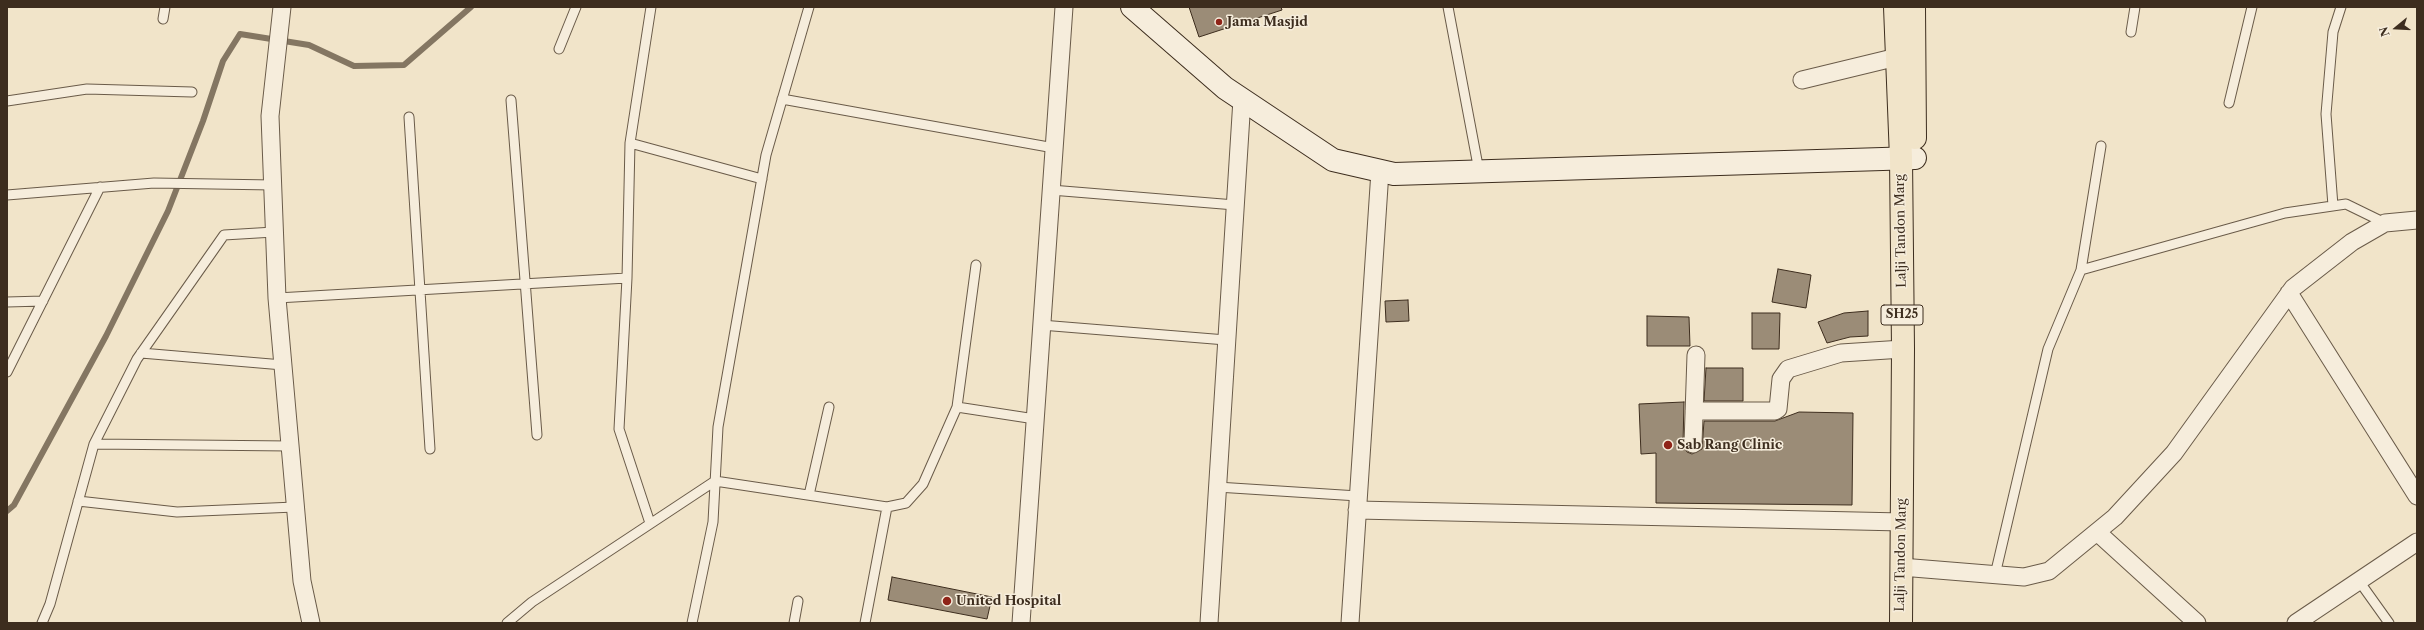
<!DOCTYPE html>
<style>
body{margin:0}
#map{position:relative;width:2424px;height:630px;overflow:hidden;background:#f1e4c9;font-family:"Libre Caslon Text",serif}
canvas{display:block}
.frame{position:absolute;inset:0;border:8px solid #3d2d1e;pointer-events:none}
.north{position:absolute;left:2376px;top:8px;width:40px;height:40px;-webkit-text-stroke:3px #f6eddc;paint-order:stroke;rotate:252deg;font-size:11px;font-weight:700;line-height:16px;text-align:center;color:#3d2d1e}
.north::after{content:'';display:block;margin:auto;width:14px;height:18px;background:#3d2d1e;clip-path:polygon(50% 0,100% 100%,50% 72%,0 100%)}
</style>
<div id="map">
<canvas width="2424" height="630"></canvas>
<div class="frame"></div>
<div class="north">N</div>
</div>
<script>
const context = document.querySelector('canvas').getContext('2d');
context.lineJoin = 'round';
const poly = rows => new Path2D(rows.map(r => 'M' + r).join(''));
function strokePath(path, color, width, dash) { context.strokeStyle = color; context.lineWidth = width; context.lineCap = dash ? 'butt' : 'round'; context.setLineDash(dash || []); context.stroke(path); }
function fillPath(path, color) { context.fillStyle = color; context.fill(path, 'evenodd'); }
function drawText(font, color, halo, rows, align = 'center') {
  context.font = font + ' "Libre Caslon Text",serif'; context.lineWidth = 3; context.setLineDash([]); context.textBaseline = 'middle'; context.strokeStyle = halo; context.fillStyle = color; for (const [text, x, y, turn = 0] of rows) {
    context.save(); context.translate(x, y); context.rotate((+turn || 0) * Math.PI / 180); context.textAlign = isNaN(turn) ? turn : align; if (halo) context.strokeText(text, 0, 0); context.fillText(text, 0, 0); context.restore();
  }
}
const stream = poly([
 [7,511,14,505,106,336,168,211,203,121,223,61,240,34,309,45,354,66,404,65,471,7]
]);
const building = poly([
 [1189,7,1281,7,1282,10,1199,37,1189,7],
 [1778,269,1811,275,1806,308,1772,302,1778,269],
 [1408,300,1409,321,1386,322,1385,301,1408,300],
 [1868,311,1868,336,1850,337,1827,343,1818,322,1844,313,1868,311],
 [1752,313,1780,313,1779,349,1752,349,1752,313],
 [1647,316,1689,317,1690,346,1647,346,1647,316],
 [1706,368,1743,368,1743,401,1704,401,1706,368],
 [1684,402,1683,444,1687,452,1692,454,1702,449,1704,421,1775,421,1799,412,1853,413,1852,505,1656,503,1656,453,1641,454,1639,404,1684,402],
 [892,577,992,597,987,619,888,600,892,577]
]);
const lane = poly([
 [1448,7,1479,171],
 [163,19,165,7],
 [2131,32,2135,7],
 [559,49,576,7],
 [782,99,1054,148],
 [511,100,537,435],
 [7,101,87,89,192,92],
 [2229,103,2252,7],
 [409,117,430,449],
 [630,143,762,179],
 [1051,190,1235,205],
 [7,195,154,183,273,185],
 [2333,206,2326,114,2333,32,2341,7],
 [2081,270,2101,146],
 [277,298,627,278],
 [7,302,43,301],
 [1041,325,1226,340],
 [141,353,283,365],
 [7,372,100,187],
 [957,407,976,265],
 [94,444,290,446],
 [1217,487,1358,496],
 [809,495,829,407],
 [78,501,177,512,295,507],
 [650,523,619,429,627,278,630,143,651,7],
 [1995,575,2048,349,2081,270,2285,213,2346,204,2385,223],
 [2359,581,2389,623],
 [42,623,50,604,94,444,137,359,224,235,274,232],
 [507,623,532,602,715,481,887,507,906,503,923,484,957,407,1035,419],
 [692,623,713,522,718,427,766,155,809,7],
 [794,623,798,601],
 [865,623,887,507]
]);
const street = poly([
 [282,7,270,116,277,298,302,581,311,623],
 [1802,80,1897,57],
 [2289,293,2417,496],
 [1694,411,1775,411,1778,409,1781,379,1788,369,1841,353,1903,349],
 [1693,444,1696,355],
 [1357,510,1902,522],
 [2097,532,2197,623],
 [1901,567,2024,577,2049,571,2115,517,2174,453,2293,288,2352,242,2385,223,2417,220],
 [1021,623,1064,7],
 [1209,623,1242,99],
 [1350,623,1380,171],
 [2296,623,2417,542]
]);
const secondary = poly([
 [1132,7,1225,88,1333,160,1394,174,1915,158]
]);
const primary = poly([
 [1895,7,1901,158,1903,349,1901,623],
 [1914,7,1915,138]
]);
const markers = [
 [1219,22,4,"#8f2418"],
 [1668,445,5,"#8f2418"],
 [947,601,5,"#8f2418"]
];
const shields = [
 [1902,315,42]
];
const shieldNames = [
 ["SH25",1902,315]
];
const poiNames = [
 ["Jama Masjid",1227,22],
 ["Sab Rang Clinic",1677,445],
 ["United Hospital",956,601]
];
const streetNames = [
 ["Lalji Tandon Marg",1901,231,-91],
 ["Lalji Tandon Marg",1901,555,-89]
];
strokePath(stream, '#847662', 6);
fillPath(building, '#9b8c77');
strokePath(building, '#3d2d1e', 1);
strokePath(lane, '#6a5b49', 11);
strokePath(street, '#6a5b49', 19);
strokePath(secondary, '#3d2d1e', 24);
strokePath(primary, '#3d2d1e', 24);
strokePath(lane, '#f6eddc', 9);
strokePath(street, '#f6eddc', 17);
strokePath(secondary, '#f6eddc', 22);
strokePath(primary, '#f1e4c9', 22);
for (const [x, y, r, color] of markers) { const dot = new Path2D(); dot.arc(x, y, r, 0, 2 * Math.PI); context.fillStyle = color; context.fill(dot); strokePath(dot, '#f6eddc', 1.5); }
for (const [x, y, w] of shields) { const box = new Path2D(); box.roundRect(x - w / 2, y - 10, w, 20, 3); context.fillStyle = '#f6eddc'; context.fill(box); strokePath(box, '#3d2d1e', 1); }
drawText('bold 12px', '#3d2d1e', null, shieldNames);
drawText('bold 13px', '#3d2d1e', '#f6eddc', poiNames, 'left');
drawText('13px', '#3d2d1e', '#f6eddc', streetNames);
</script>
